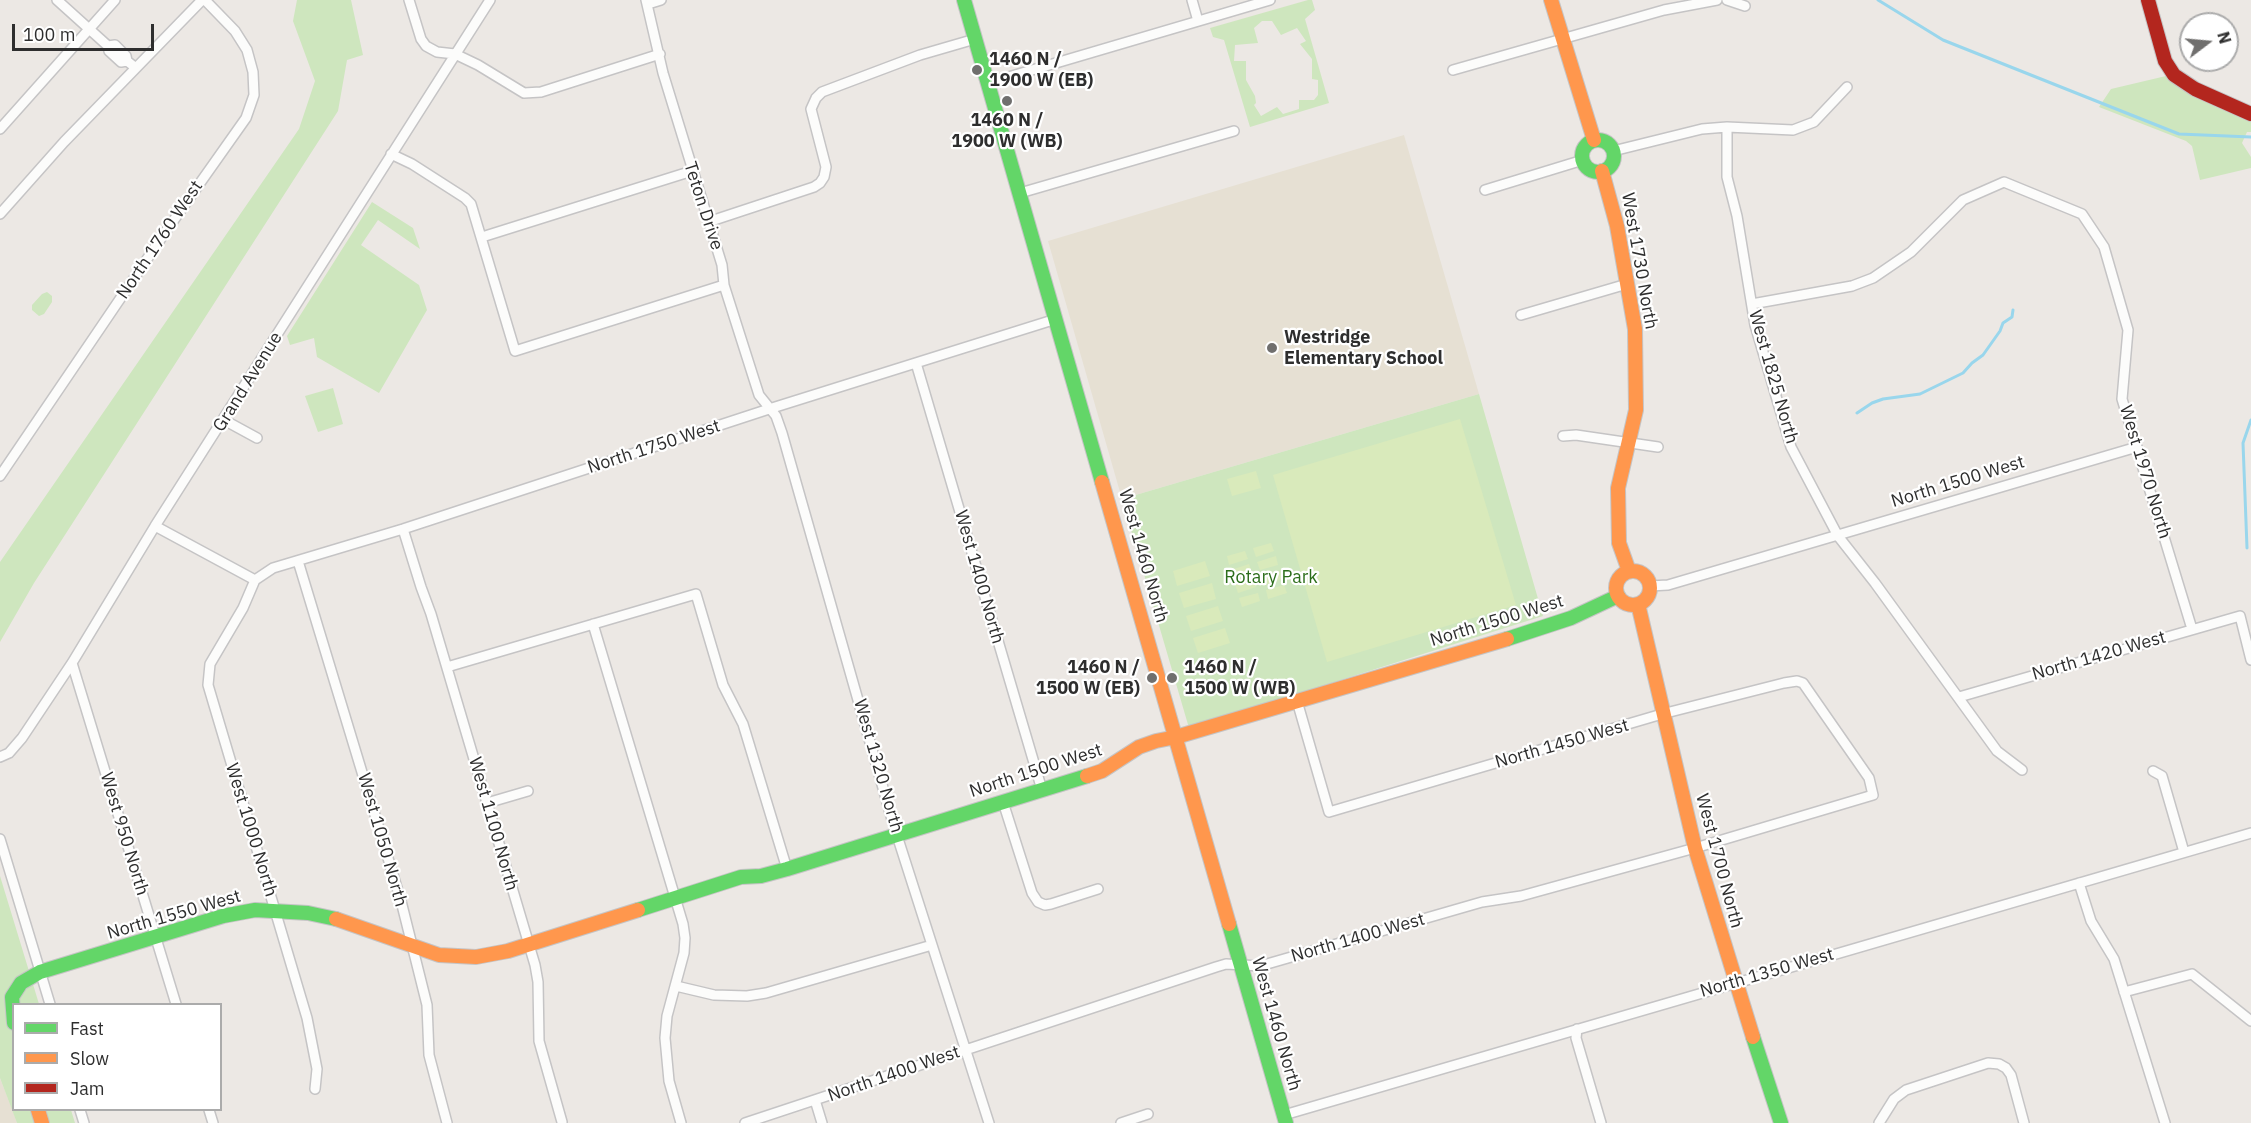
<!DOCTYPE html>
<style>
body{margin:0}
#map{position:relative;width:2251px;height:1123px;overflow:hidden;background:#ece8e4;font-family:"IBM Plex Sans",sans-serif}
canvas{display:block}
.legend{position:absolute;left:12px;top:1003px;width:210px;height:108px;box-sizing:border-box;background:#fff;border:2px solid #ababab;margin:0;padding:8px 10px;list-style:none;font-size:18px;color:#2e2e2e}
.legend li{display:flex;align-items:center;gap:12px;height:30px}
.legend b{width:30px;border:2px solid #ababab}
.north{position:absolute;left:2179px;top:12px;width:60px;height:60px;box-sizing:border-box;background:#fff;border:2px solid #ababab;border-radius:50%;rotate:74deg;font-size:16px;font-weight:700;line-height:24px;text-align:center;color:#2e2e2e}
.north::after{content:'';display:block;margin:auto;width:21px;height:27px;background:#706f6e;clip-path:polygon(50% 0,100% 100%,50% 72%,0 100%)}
.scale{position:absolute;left:12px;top:24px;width:142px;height:27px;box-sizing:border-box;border:3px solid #2e2e2e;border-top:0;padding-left:8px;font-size:18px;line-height:21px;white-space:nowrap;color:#2e2e2e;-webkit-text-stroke:4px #fff;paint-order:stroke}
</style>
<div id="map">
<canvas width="2251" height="1123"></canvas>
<ul class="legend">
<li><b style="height:8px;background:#63d668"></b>Fast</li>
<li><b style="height:8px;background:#ff974d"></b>Slow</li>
<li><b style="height:8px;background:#b3261e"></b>Jam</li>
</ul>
<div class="north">N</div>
<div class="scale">100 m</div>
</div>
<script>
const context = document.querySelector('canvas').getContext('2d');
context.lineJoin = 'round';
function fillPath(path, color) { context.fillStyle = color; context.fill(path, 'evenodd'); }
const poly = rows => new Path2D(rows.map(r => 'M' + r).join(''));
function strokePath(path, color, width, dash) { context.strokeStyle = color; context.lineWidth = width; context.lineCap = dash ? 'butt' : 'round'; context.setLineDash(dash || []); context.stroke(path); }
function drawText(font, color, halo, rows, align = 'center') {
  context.font = font + ' "IBM Plex Sans",sans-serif'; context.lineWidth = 4.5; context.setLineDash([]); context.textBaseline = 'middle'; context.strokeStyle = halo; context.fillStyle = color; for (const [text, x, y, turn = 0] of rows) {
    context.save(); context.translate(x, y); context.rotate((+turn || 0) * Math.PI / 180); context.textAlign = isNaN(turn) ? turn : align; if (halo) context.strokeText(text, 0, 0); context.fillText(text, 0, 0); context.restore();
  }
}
const education = poly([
 [1404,135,1479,394,1122,499,1048,241],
 [0,1078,15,1117,17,1123,0,1123]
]);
const green = poly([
 [297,0,351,0,363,55,347,60,338,111,34,583,0,642,0,562,299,129,315,81,293,21],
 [1308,0,1312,0,1315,10,1305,19,1329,103,1250,127,1224,40,1213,37,1210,28],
 [1262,21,1272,21,1281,35,1297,28,1306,41,1300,44,1312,59,1312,79,1318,80,1318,95,1314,100,1299,100,1299,109,1283,114,1277,107,1261,116,1254,105,1256,103,1255,96,1246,80,1246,61,1234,61,1235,45,1258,43,1254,28],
 [2166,76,2251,121,2251,132,2247,132,2242,143,2251,157,2251,168,2200,180,2192,146,2186,141,2099,107,2111,89],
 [372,202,413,228,420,249,378,220,361,245,419,285,427,310,379,393,317,357,314,338,290,345,287,336],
 [47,292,52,296,52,302,44,314,39,316,32,310,32,305,42,294],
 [333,388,343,424,318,432,305,396],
 [1479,394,1543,616,1189,728,1122,499],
 [0,876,39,1004,14,1004,14,1110,71,1110,75,1123,17,1123,0,1078]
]);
const pitch = poly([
 [1460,419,1516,605,1327,662,1273,475],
 [1256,471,1261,488,1232,496,1227,479],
 [1271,543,1274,551,1256,557,1253,548],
 [1245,551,1248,559,1229,565,1227,556],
 [1276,556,1278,565,1260,570,1257,562],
 [1205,561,1210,576,1177,586,1173,571],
 [1249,564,1252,573,1234,579,1231,570],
 [1280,571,1282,579,1264,585,1261,576],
 [1253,579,1256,587,1238,593,1235,584],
 [1212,583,1216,599,1184,608,1179,593],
 [1284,585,1287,593,1268,599,1266,590],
 [1258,593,1260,601,1242,607,1239,598],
 [1218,606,1223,621,1191,631,1186,616],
 [1225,628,1230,643,1198,653,1193,638]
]);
const stream = poly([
 [1878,0,1943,40,2179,134,2251,137],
 [1857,413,1872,403,1883,399,1920,394,1963,373,1972,363,1983,355,2000,331,2003,323,2012,317,2013,310],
 [2247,548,2243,443,2251,420]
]);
const street = poly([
 [57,0,108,46,109,51,121,62,127,61,136,68],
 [409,0,421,39,426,46,437,52,455,54,478,65,524,93,541,92,660,54],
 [646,0,663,73,722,265,724,285,759,395,776,416,782,433,893,823,989,1123],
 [1192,0,1198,21],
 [1727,0,1745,6],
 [648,4,661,0],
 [108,46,115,45,126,56,127,61],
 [1453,70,1664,10,1717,0],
 [988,83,1270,0],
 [1727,127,1727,177,1737,216,1755,325,1791,447,1838,536,1875,583,1997,751,2022,770],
 [0,129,115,0],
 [1613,151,1702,129,1727,127,1793,130,1814,122,1847,87],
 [391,154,412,164,465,198,471,204,515,351,724,285],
 [1485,190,1583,160],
 [1020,193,1234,131],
 [0,214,64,142,202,0],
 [708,222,814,187,820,183,824,177,826,167,811,109,816,98,822,92,920,55,975,39],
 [482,237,692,171],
 [1752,304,1852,286,1873,278,1911,252,1963,200,2004,182,2082,214,2104,247,2128,330,2122,399,2192,629],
 [1521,315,1627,284],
 [916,363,1042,790],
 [224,420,257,438],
 [1563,436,1576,435,1658,447],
 [0,476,164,234,246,118,254,95,253,72,247,50,235,31,205,0],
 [155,526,255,580],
 [403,529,421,587,431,614,535,965,538,982,539,1041,562,1122],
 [298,561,401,901,427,1005,429,1055,447,1123],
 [255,580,273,568,403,529,769,409,1056,319],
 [255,580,243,608,210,664,208,685,307,1018,317,1069,315,1089],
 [1650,586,1668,585,2137,447],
 [593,624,683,924,685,938,684,953,667,1016,665,1038,669,1081,681,1123],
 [72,663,176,1004],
 [447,667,696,594,723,685,743,724,787,869],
 [1959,697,2240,616,2251,660],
 [0,757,9,753,22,738,72,663,155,526,490,0],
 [2153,771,2162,776,2184,852],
 [1003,802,1032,893,1038,902,1045,905,1051,904,1098,889],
 [487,803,528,791],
 [0,839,50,1004],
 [2079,883,2091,921,2114,959,2165,1123],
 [676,986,714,995,747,996,766,993,932,945],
 [2124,992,2192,974,2251,1021],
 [1577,1029,1576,1038,1601,1123],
 [815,1100,822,1123],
 [80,1110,84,1123],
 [209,1110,213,1123],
 [1284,1115,2251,833],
 [745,1123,1216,967,1226,964,1260,966,1482,902,1521,896,1695,848,1873,795,1869,778,1803,683,1797,681,1784,683,1662,714,1329,812,1297,701],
 [1121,1123,1148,1114],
 [1879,1123,1894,1099,1906,1090,1988,1063,1999,1064,2006,1068,2011,1075,2024,1123]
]);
const fast = poly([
 [964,0,1102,482],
 '1582 156a16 16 0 1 1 32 0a16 16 0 1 1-32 0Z',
 [1507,639,1571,618,1618,596],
 [638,910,741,877,761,876,787,869,1087,776],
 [1229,924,1286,1123],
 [14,1023,12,997,21,983,40,972,223,916,255,910,308,913,336,919],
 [1753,1037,1781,1123]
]);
const slow = poly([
 [1551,0,1594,140],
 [1602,171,1617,226,1635,329,1636,410,1618,488,1619,543,1629,571],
 [1102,482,1229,924],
 '1616 588a17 17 0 1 1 34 0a17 17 0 1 1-34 0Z',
 [1638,604,1695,848,1753,1037],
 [1087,776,1102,771,1139,747,1156,741,1176,737,1507,639],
 [336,919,439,955,476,957,508,951,638,910],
 [38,1110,42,1123]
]);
const jam = poly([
 [2148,0,2165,61,2174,75,2195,89,2251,114]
]);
const markers = [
 [977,70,6,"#706f6e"],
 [1007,101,6,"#706f6e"],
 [1272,348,6,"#706f6e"],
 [1152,678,6,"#706f6e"],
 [1172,678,6,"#706f6e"]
];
const poiNames = [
 ["1460 N /",989,60],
 ["1900 W (EB)",989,81],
 ["1460 N /",1007,121,"center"],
 ["1900 W (WB)",1007,142,"center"],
 ["Westridge",1284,338],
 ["Elementary School",1284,359],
 ["1460 N /",1140,668,"right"],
 ["1500 W (EB)",1140,689,"right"],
 ["1460 N /",1184,668],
 ["1500 W (WB)",1184,689]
];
const streetNames = [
 ["Teton Drive",703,206,72],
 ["North 1760 West",160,240,-56],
 ["West 1730 North",1639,261,80],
 ["West 1825 North",1773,377,74],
 ["Grand Avenue",248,382,-58],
 ["North 1750 West",654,447,-18],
 ["West 1970 North",2145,472,73],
 ["North 1500 West",1958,482,-17],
 ["West 1460 North",1143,556,74],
 ["West 1400 North",979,577,74],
 ["North 1500 West",1497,621,-17],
 ["North 1420 West",2099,656,-16],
 ["North 1450 West",1562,744,-16],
 ["West 1320 North",878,766,74],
 ["North 1500 West",1036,771,-18],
 ["West 1100 North",493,824,74],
 ["West 1000 North",251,830,73],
 ["West 950 North",124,834,73],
 ["West 1050 North",382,840,74],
 ["West 1700 North",1719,861,75],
 ["North 1550 West",174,915,-16],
 ["North 1400 West",1358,938,-16],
 ["North 1350 West",1767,973,-16],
 ["West 1460 North",1276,1024,74],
 ["North 1400 West",894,1074,-19]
];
const parkNames = [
 ["Rotary Park",1271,578]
];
fillPath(education, '#e6e0d3');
fillPath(green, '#cee6be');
fillPath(pitch, '#d9eabb');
strokePath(stream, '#99d6ec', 3);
strokePath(street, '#c5c4c5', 12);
strokePath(fast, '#c5c4c5', 16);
strokePath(slow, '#c5c4c5', 16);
strokePath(jam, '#c5c4c5', 16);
strokePath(street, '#fcfcfb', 9);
strokePath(fast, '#63d668', 14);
strokePath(slow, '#ff974d', 14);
strokePath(jam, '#b3261e', 14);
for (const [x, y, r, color] of markers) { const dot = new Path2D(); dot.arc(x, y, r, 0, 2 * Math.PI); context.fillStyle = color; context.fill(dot); strokePath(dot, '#fff', 2); }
drawText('bold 18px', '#2e2e2e', '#fff', poiNames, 'left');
drawText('18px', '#2e2e2e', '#fff', streetNames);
drawText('18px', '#2c6e1b', '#fff', parkNames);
</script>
